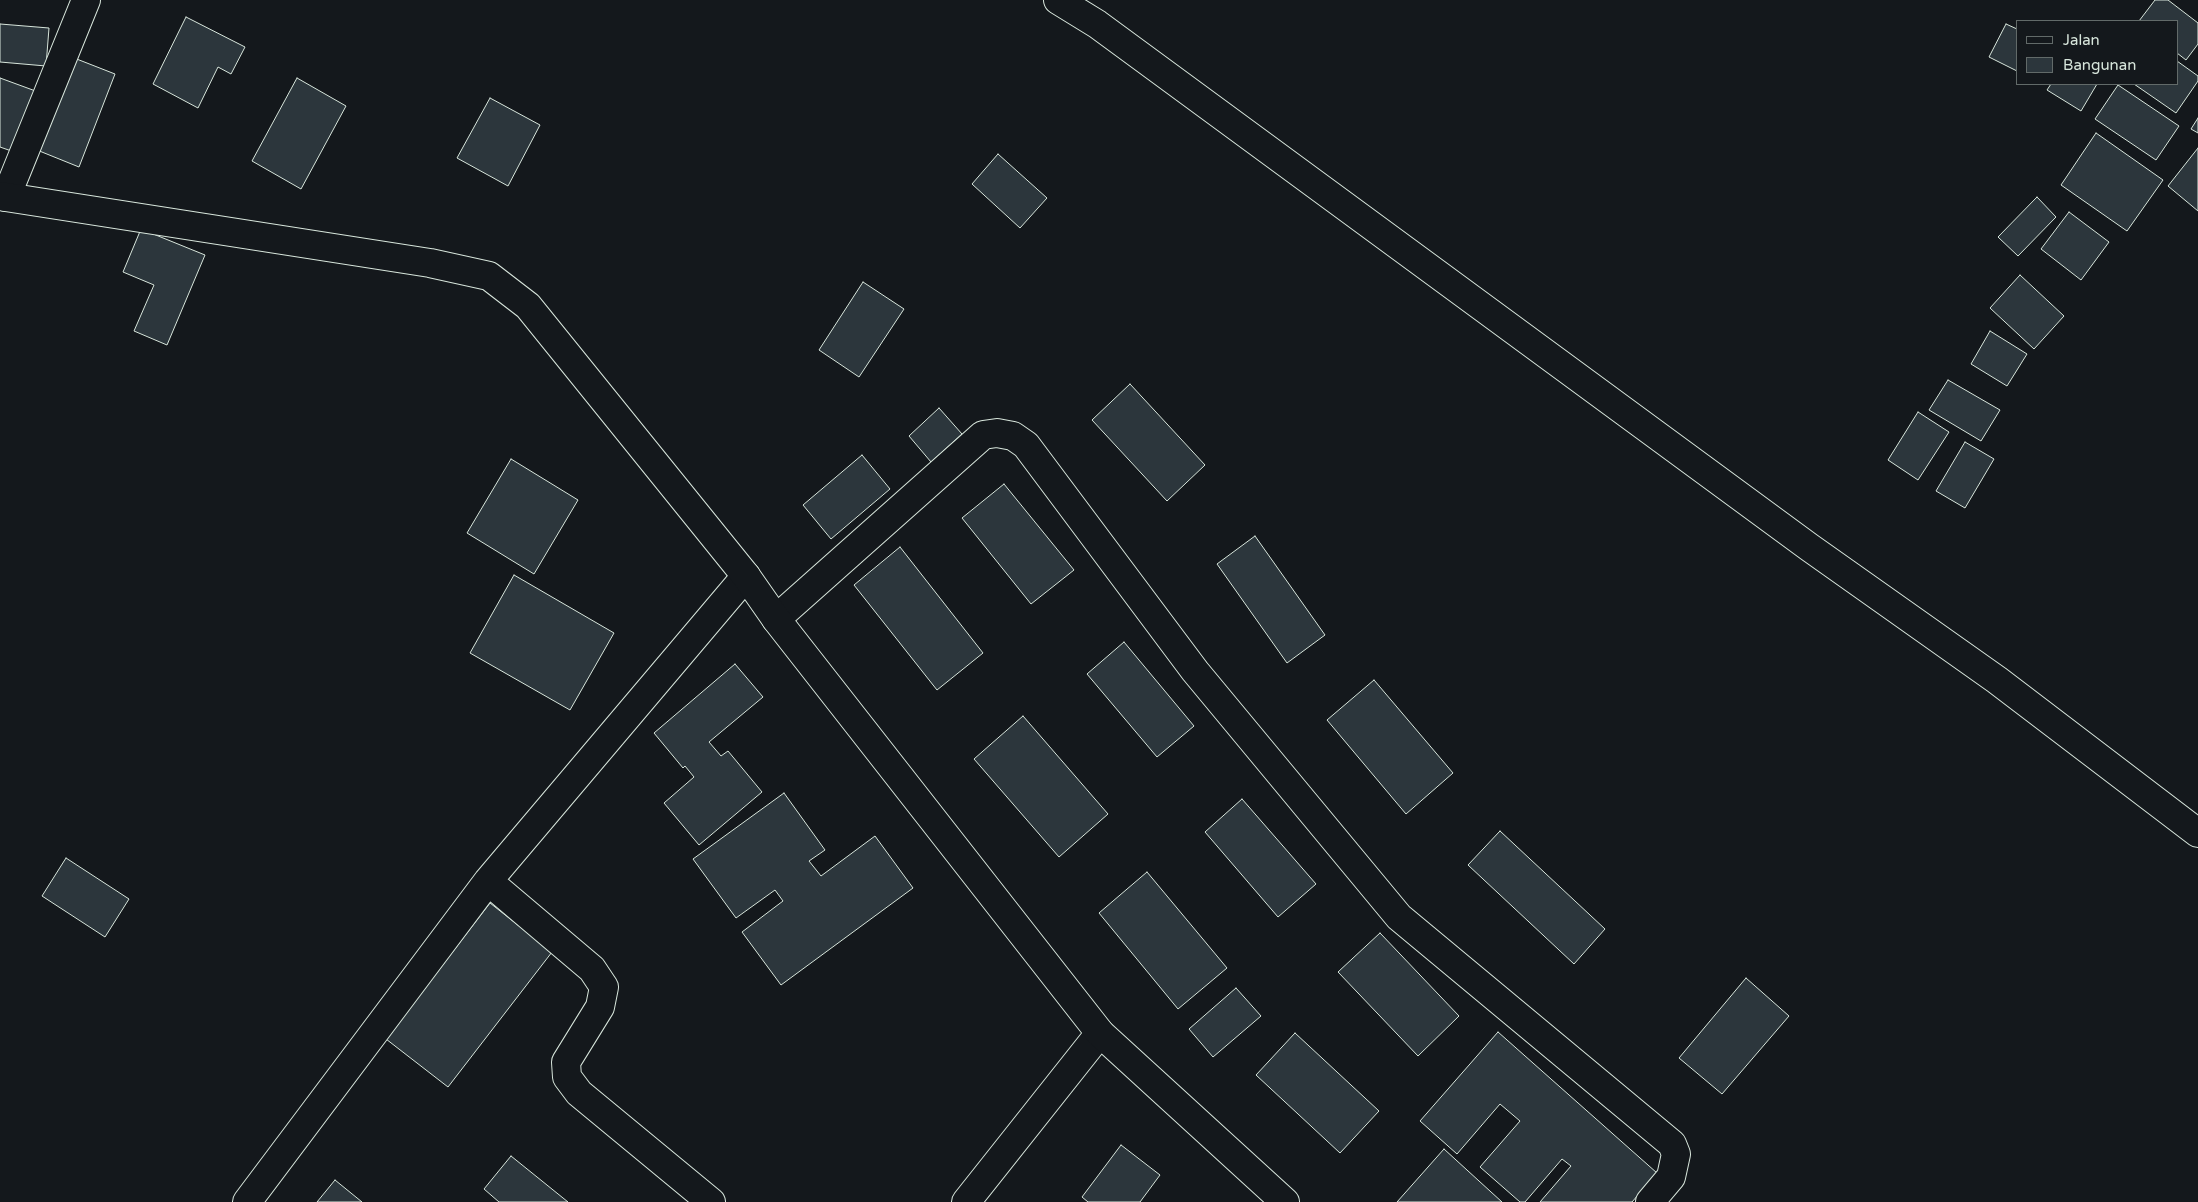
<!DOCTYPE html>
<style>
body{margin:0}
#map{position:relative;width:2198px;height:1202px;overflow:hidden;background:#14181c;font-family:"Varela Round",sans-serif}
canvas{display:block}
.legend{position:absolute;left:2016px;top:20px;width:162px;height:65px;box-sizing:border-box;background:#14181c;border:1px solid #626a69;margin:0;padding:6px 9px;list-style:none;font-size:15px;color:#d8e6dc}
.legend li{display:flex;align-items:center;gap:10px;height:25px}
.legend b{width:25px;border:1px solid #626a69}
</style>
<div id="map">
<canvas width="2198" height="1202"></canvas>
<ul class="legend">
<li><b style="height:6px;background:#14181c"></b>Jalan</li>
<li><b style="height:14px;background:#2c363c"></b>Bangunan</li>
</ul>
</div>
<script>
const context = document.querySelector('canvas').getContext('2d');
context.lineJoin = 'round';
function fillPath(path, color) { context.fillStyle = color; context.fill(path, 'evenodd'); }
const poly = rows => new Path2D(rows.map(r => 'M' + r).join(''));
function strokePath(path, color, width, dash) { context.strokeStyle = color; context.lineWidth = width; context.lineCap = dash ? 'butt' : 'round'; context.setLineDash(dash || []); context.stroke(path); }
const building = poly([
 [2155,0,2168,0,2198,23,2198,44,2186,60,2177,53,2177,21,2139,21,2155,0],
 [186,17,245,47,231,74,218,67,198,108,153,84,186,17],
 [0,24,49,28,46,66,0,62,0,24],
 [2006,24,2017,29,2017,71,1989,57,2006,24],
 [69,56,115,74,79,167,32,148,69,56],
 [2177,61,2198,76,2198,81,2176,113,2134,84,2177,84,2177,61],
 [0,78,41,93,20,154,0,147,0,78],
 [297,78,346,106,301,189,252,161,297,78],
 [2051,84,2097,84,2081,111,2047,90,2051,84],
 [2118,85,2179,126,2156,160,2095,119,2118,85],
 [490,98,540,125,508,186,457,158,490,98],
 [2198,118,2198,133,2191,129,2198,118],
 [2096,133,2163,180,2127,231,2061,185,2096,133],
 [2198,148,2198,211,2168,186,2198,148],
 [998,154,1047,198,1020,228,972,184,998,154],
 [2037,197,2056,217,2018,256,1998,237,2037,197],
 [2069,212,2109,242,2081,280,2041,249,2069,212],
 [141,229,205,255,167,345,134,331,154,285,123,272,141,229],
 [2020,275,2064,316,2034,349,1990,308,2020,275],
 [863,282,904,309,859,377,819,350,863,282],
 [1990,331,2027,354,2007,386,1971,364,1990,331],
 [1948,380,2000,410,1981,441,1929,410,1948,380],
 [1130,384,1205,465,1167,501,1092,420,1130,384],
 [939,408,962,434,931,462,909,436,939,408],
 [1918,412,1949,432,1918,480,1888,460,1918,412],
 [1965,442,1994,459,1965,508,1936,491,1965,442],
 [862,455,890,489,831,539,803,505,862,455],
 [511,459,578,500,534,574,467,533,511,459],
 [1004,484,1074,570,1031,604,962,518,1004,484],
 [1255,536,1325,635,1287,663,1217,564,1255,536],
 [900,547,983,653,937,690,854,585,900,547],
 [514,575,614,633,570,710,470,653,514,575],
 [1124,642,1194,726,1157,757,1087,674,1124,642],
 [735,664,763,697,709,742,721,756,728,751,762,792,699,845,664,803,694,777,685,766,683,768,654,733,735,664],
 [1374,680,1453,773,1406,814,1327,720,1374,680],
 [1023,716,1108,814,1059,857,974,759,1023,716],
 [784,793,825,850,809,861,821,876,875,836,913,888,781,985,742,932,783,901,775,890,736,918,693,859,784,793],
 [1242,799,1316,884,1278,917,1205,832,1242,799],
 [1500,831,1605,929,1574,964,1468,865,1500,831],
 [66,858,129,899,105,937,42,896,66,858],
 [1147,872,1227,968,1178,1009,1099,913,1147,872],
 [490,903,552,952,448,1087,386,1039,490,903],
 [1380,933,1459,1016,1418,1056,1338,972,1380,933],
 [1746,978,1789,1016,1722,1094,1679,1058,1746,978],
 [1236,988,1261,1016,1213,1057,1189,1029,1236,988],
 [1498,1032,1657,1173,1632,1202,1540,1202,1571,1166,1562,1159,1525,1202,1520,1202,1480,1167,1520,1121,1500,1104,1457,1154,1420,1121,1498,1032],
 [1295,1033,1379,1111,1340,1153,1256,1075,1295,1033],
 [1121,1145,1160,1175,1140,1202,1088,1202,1082,1197,1121,1145],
 [1444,1149,1502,1202,1397,1202,1444,1149],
 [511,1156,568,1202,499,1202,484,1189,511,1156],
 [335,1180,362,1202,317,1202,335,1180]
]);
const minor = poly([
 [1058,0,1097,24,1809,547,1997,680,2198,833],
 [6,197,86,0],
 [776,619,983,435,997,433,1013,436,1026,445,1195,671,1399,917,1672,1144,1676,1154,1671,1177,1650,1202],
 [488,881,592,969,604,987,600,1007,566,1062,567,1077,579,1093,711,1202],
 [247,1202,488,881,746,576],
 [966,1202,1100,1033]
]);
const major = poly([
 [0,196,430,263,489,276,528,306,746,576,776,619,1100,1033,1285,1202]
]);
fillPath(building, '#2c363c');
strokePath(building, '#d8e6dc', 1);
strokePath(minor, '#d8e6dc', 30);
strokePath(major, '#d8e6dc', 30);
strokePath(minor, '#14181c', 28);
strokePath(major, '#14181c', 28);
</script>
